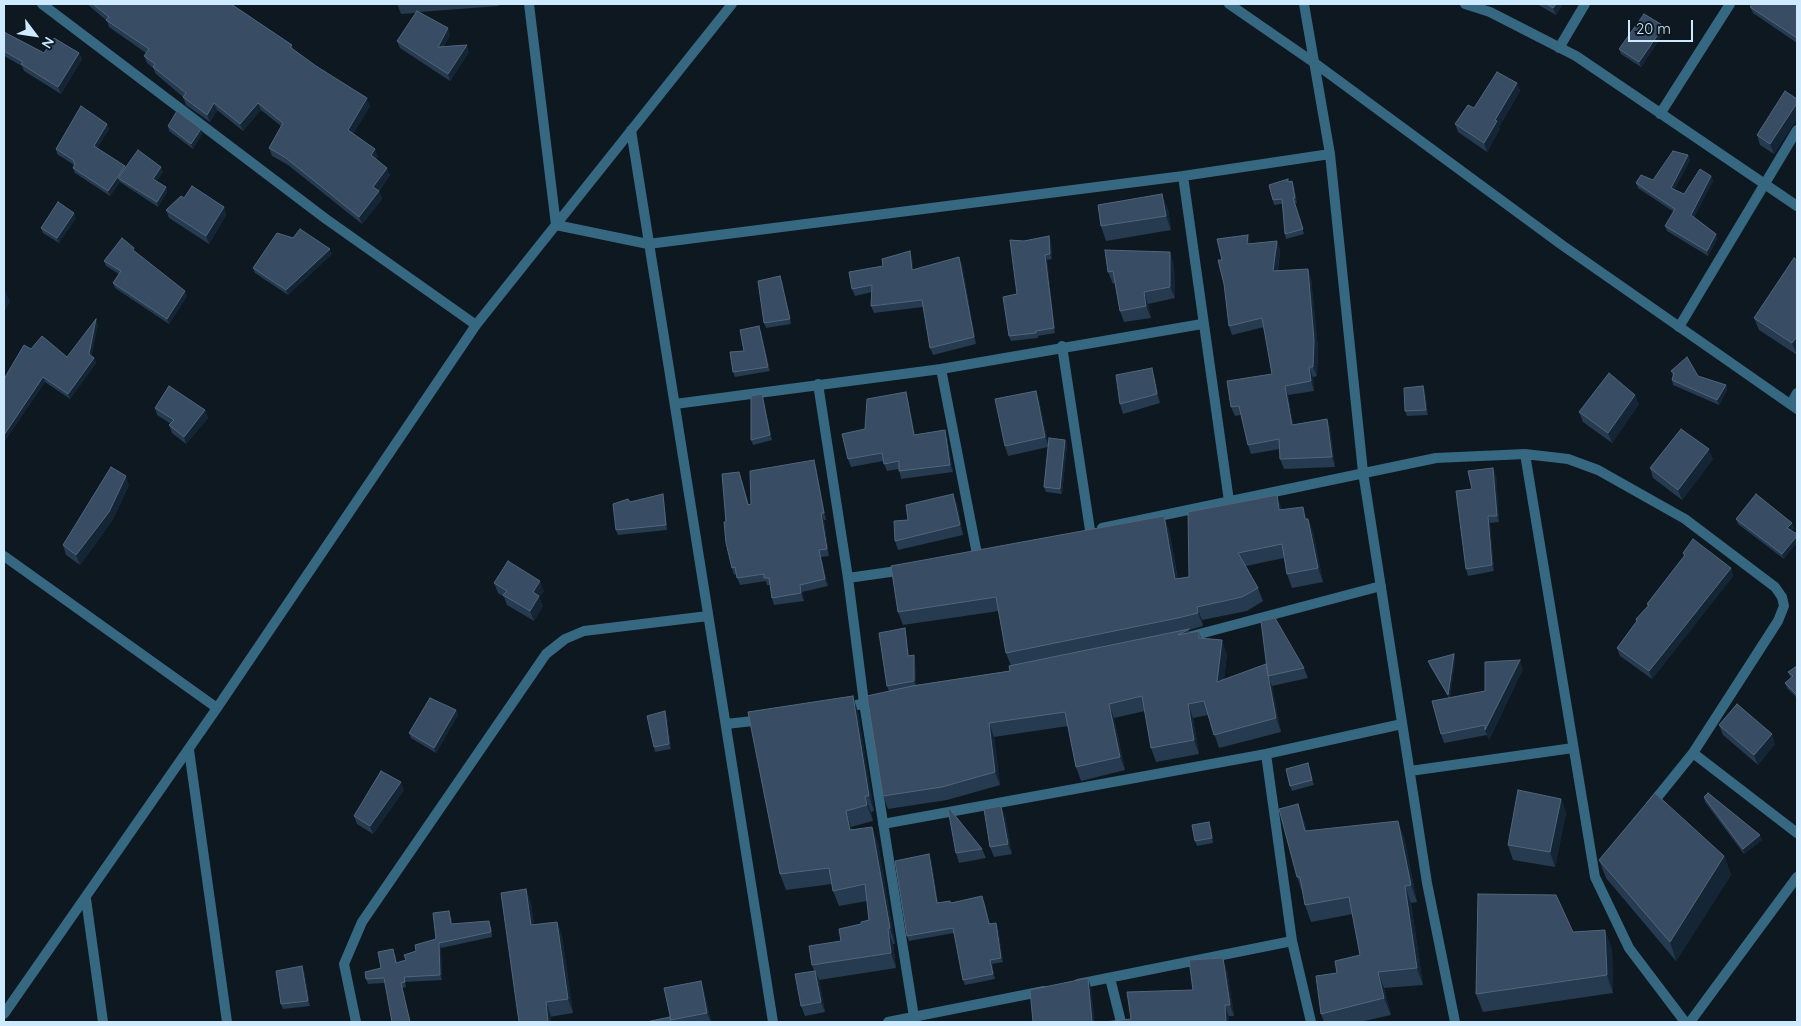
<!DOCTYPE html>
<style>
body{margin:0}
#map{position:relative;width:1801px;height:1026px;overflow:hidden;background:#0d1821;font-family:Quicksand,sans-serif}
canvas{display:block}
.frame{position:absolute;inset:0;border:5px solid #cdeaff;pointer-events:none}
.north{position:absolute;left:10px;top:10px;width:50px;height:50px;-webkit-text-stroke:4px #0d1821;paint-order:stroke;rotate:121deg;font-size:14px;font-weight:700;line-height:20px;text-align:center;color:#cdeaff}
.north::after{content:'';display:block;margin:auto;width:18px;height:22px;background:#cdeaff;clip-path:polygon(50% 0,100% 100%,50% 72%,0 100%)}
.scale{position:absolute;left:1628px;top:20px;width:65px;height:22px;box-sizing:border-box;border:2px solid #cdeaff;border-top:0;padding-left:6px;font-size:15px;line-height:18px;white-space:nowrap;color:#cdeaff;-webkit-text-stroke:4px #0d1821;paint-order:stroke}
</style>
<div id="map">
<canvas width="1801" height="1026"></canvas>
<div class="frame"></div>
<div class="north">N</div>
<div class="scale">20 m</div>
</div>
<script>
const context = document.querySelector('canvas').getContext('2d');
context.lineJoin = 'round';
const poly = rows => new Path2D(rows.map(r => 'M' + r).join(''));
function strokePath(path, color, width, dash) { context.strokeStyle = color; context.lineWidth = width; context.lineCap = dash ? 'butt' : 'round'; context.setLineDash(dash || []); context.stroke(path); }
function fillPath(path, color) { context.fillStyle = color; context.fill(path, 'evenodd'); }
const minor = poly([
 [42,4,326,219,476,325],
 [529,4,556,225,648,244,1183,176,1330,154],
 [1304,4,1330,154,1363,472,1427,883,1455,1022],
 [1465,4,1490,12,1576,56,1797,206],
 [1559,48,1585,4],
 [1660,114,1730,4],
 [631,130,773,1022],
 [1183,176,1229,501],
 [1679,327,1797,130],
 [1062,346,1090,530],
 [941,369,977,554],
 [818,384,848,578,904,570],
 [675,404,941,369,1202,324],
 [1791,404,1797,393],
 [1525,454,1568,459,1598,470,1685,519,1775,587,1782,597,1784,606,1778,621,1693,753,1651,805],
 [1102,528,1436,458,1525,454,1595,877,1629,948,1685,1022],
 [4,556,217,708],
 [848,578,864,703,914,1017],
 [1188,637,1381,586],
 [843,708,880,700],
 [726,724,762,720],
 [189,750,227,1022],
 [1693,753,1797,833],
 [1266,754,1292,941,1311,1022],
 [1410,771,1573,748],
 [883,824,1266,754,1402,724],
 [86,899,103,1022],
 [1110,978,1121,1022],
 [1078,984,1292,941],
 [4,1014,217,708,476,325,732,4],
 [356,1022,344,964,362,922,546,654,565,639,584,631,708,616],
 [888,1022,1044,991],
 [1690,1022,1797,877]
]);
const tertiary = poly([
 [1229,4,1316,64,1562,245,1797,409]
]);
const wall = poly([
 [87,4,231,4,292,45,293,50,370,106,353,134,378,157,376,159,390,175,379,191,382,199,362,224,288,165,272,156,269,148,281,126,261,110,243,131,217,110,210,122,186,105,183,97,156,74,153,68,147,63,144,56,146,53,109,27,107,21],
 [397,4,499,4,499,6,419,12,450,35,444,46,469,52,450,81,400,48,397,41,416,13,401,14],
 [1537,4,1563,4,1556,15],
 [1797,4,1797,43,1753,13,1750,7],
 [1665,31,1641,67,1621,54,1619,49],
 [4,32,44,53,79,53,82,59,61,94,24,71,22,66,4,56],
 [1517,83,1520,91,1499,127,1500,129,1487,152,1458,132,1455,124,1474,108],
 [1797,99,1797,118,1774,154,1760,145,1757,135],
 [107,124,109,129,97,148,125,166,126,167,163,172,156,181,166,187,167,192,158,207,120,182,110,196,75,173,73,168,74,165,57,154,56,149],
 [168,126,201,129,202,134,193,149,169,131],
 [1688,155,1690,160,1674,190,1684,194,1711,176,1713,181,1694,217,1716,234,1717,239,1708,256,1667,231,1665,226,1674,212,1638,188,1636,183,1653,180],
 [1292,181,1294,186,1297,203,1295,203,1304,234,1286,239,1285,234,1282,204,1274,205,1273,200,1288,182],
 [184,198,224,207,226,215,209,244,169,218,166,210],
 [1168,209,1171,230,1106,241,1101,226],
 [76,218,59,243,43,233,41,228],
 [1049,236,1051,241,1052,259,1047,260,1055,333,1038,336,1038,338,1011,341,1009,336,1017,294,1024,241],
 [1277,241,1280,251,1278,270,1311,278,1318,349,1317,376,1313,377,1314,391,1288,395,1293,425,1327,419,1330,428,1335,467,1284,469,1280,459,1280,449,1251,454,1248,445,1241,415,1235,416,1231,407,1272,374,1264,327,1232,335,1229,326,1251,244],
 [1105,250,1174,264,1175,298,1148,304,1151,318,1124,322,1120,311,1115,283,1113,284,1108,272],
 [136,253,187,296,169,324,115,288,113,283,119,274,106,266,104,261],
 [332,254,288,295,255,273,253,268],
 [912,258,913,270,962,264,976,344,933,355,930,348,923,307,874,313,871,306,872,292,855,296,852,289,883,266],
 [1797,260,1797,355,1759,330,1754,318],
 [780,276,782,281,791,324,766,328,764,323],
 [98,324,91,356,94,358,96,363,70,399,45,382,4,442,4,379,31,349,67,357],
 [761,331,770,371,735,377,733,372,744,351],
 [1671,371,1726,385,1727,390,1719,405,1673,385,1672,380,1673,376],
 [1155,378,1160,403,1123,414,1120,404],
 [1423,386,1425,391,1428,415,1407,416,1405,411],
 [763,399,772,440,753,445,751,440],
 [908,400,915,435,947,438,953,472,901,479,899,469,887,471,883,461,851,467,848,459,865,429],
 [1039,400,1048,443,1065,440,1067,444,1062,494,1046,492,1044,487,1048,447,1008,456,1005,446],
 [1639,404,1612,443,1583,422,1579,412],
 [155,408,205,410,208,418,186,444,172,433,169,425,171,424,157,415],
 [1713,459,1682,500,1653,478,1650,468],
 [814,460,816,467,826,520,824,520,829,556,821,557,828,586,802,592,804,601,774,605,772,598,770,585,767,585,766,581,740,585,736,574,734,575,732,568,726,522,742,480,749,505,751,504],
 [1496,475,1499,522,1490,523,1494,571,1468,576,1466,569,1472,489],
 [129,485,112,521,80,565,66,555,63,545],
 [664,499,667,530,618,535,616,530,630,502],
 [957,503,963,535,898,550,895,541,908,520],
 [1282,510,1308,519,1313,532,1323,582,1292,588,1287,574,1284,558,1246,566,1258,588,1263,601,1247,611,1202,620,1203,626,1189,630,1190,633,1199,631,1201,638,1227,654,1224,679,1268,670,1304,668,1308,678,1272,686,1281,732,1219,748,1208,715,1193,718,1199,754,1156,762,1151,748,1145,711,1114,718,1125,770,1081,781,1076,767,1068,726,994,737,1000,785,947,800,888,809,883,796,889,691,887,686,906,633,909,656,915,660,916,685,1010,671,1011,666,1006,653,999,611,903,625,898,612,1164,516,1169,530,1178,579,1189,577],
 [1736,519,1794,528,1791,531,1784,559,1738,524],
 [1683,553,1731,568,1733,576,1652,679,1620,656,1617,648,1636,622,1636,619,1648,607,1647,604,1684,557],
 [494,583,544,591,539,597,543,606,534,621,507,605,504,597,498,593],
 [1454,654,1455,659,1450,698,1485,691,1523,669,1489,740,1487,735,1444,743,1441,734,1449,698,1430,666,1428,661],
 [1797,666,1797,698,1787,688,1785,683,1791,678,1788,672],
 [456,710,458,715,436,753,411,738,409,733],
 [858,712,874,811,871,812,873,821,851,827,852,830,878,843,895,944,893,944,896,968,819,980,825,1012,805,1016,801,1006,814,971,812,965,861,924,869,920,867,901,839,906,833,891,832,884,786,890,780,874],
 [667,716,671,749,655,752,654,747],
 [1719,725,1775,744,1758,765,1723,735],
 [1309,768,1314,785,1292,791,1290,786],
 [404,790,373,834,357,824,354,816],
 [1704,797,1762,840,1744,854,1705,802],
 [1561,799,1566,813,1555,867,1513,860,1508,845],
 [1298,804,1304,821,1307,831,1404,837,1417,902,1411,903,1423,985,1384,988,1391,1015,1360,1022,1324,1022,1321,1014,1337,973,1360,955,1353,914,1311,922,1305,905,1303,894,1297,877],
 [1005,816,1012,854,994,857,990,847],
 [1211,826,1213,843,1197,846,1195,841],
 [982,849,986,858,959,863,956,853],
 [1724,856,1731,875,1676,961,1606,878,1599,860],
 [931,859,938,903,951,903,984,901,990,924,996,923,998,928,1003,962,992,964,995,979,965,985,963,980,954,933,909,941,907,936],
 [526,889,531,903,534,925,557,922,562,936,573,1013,519,1022],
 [451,916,452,924,491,926,492,937,441,948,442,980,405,982,406,987,402,988,384,983,368,984,366,979,381,968,395,954,397,963,406,960,416,951,436,939],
 [1573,932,1612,948,1613,993,1483,1012,1476,994],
 [302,966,304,971,310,1006,283,1009,281,1004],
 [1227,970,1234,1016,1131,1019,1193,990],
 [701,981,704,991,711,1022,672,1022,671,1020]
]);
const shadedWall = poly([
 [1556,4,1563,4,1556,15,1553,8],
 [1664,26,1665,31,1641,67,1639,62],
 [448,28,450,35,440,54,438,47],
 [467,45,469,52,450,81,448,74],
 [79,53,82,59,61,94,58,87],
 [1517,83,1520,91,1499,127,1500,129,1487,152,1484,143,1495,120],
 [367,98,370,106,351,138,348,130],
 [214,103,217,110,210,122,207,115],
 [258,103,261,110,243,131,240,124],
 [1797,103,1797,118,1774,154,1770,144],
 [107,124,109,129,96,151,94,146],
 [201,129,202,134,193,149,191,144],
 [375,149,378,157,373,162,371,155],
 [1688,155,1690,160,1672,193,1671,188],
 [125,166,127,171,118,178,120,182,110,196,108,191],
 [161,167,163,172,155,184,153,179],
 [387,168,390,175,376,194,373,187],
 [1711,176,1713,181,1693,220,1691,215],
 [1292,181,1294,186,1297,203,1295,198],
 [166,187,167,192,158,207,157,202],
 [379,191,382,199,362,224,359,217],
 [1162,194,1168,209,1171,230,1166,216],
 [224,207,226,215,209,244,206,236],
 [74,213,76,218,59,243,57,238],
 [1716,234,1717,239,1708,256,1707,251],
 [1248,235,1251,244,1247,244],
 [1049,236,1051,241,1052,259,1050,254],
 [1277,241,1280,251,1276,280,1273,271],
 [330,249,332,254,288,295,286,290],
 [910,251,912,258,914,277,912,270],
 [1170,252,1174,264,1175,298,1170,287],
 [1045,255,1047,260,1055,333,1054,328],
 [959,257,962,264,976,344,974,337],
 [1308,269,1311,278,1318,349,1317,376,1313,367],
 [780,276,782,281,791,324,790,319],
 [5,290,10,302,4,312,4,293],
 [185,291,187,296,169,324,167,319],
 [1144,292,1148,304,1151,318,1146,306],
 [96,319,98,324,91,359,89,354],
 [759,326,761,331,770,371,768,367],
 [1796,338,1797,340,1797,355,1792,343],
 [94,358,96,363,70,399,68,394],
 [1309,367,1313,377,1314,391,1311,381],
 [1152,368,1155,378,1160,403,1157,394],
 [43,377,45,382,4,442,4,435],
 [1726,385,1727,390,1719,405,1717,400],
 [1285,386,1288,395,1295,434,1292,425],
 [1423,386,1425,391,1428,415,1426,410],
 [1036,391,1039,400,1049,447,1045,437],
 [906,392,908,400,917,443,914,435],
 [762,394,763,399,772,440,770,435],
 [1635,395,1639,404,1612,443,1608,433],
 [205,410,208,418,186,444,184,437],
 [1327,419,1330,428,1335,467,1332,457],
 [945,430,947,438,953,472,950,465],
 [1065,440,1067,444,1062,494,1060,489],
 [1709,449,1713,459,1682,500,1678,490],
 [814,460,816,467,826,520,824,513],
 [1493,468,1496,475,1499,522,1497,516],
 [126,476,129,485,112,521,80,565,76,555],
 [663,494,664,499,667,530,666,525],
 [953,494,957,503,963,535,960,525],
 [1277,495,1282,509,1284,524,1279,510],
 [1303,507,1308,521,1305,519],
 [821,513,824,520,829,556,827,549],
 [1164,516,1169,530,1180,593,1175,579],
 [1488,516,1490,523,1494,571,1492,565],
 [1308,519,1313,532,1323,582,1318,568],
 [1792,523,1794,528,1789,533,1787,528],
 [1797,536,1797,543,1784,559,1782,554],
 [819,550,821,557,828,586,825,579],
 [1731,568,1733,576,1652,679,1649,671],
 [540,581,544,591,539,597,543,606,534,621,530,611,533,592],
 [800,585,802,592,804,601,801,593],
 [1197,607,1202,620,1203,626,1198,613],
 [905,628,906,633,910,661,908,656],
 [1222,640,1227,654,1222,696,1217,682],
 [1454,654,1455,659,1450,700,1448,695],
 [914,655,915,660,916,686,914,681],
 [1520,660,1523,669,1489,740,1485,730],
 [1266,664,1270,676,1268,676,1272,686,1281,732,1276,718],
 [853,696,858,712,874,811,869,796],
 [1109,704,1114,718,1125,770,1120,757],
 [1188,704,1193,718,1199,754,1194,740],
 [456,710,458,715,436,753,434,748],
 [665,711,667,716,671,749,669,744],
 [989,723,994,737,1000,785,995,772],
 [1772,734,1775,744,1758,765,1754,755],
 [401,782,404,790,373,834,370,826],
 [865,796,871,812,873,821,867,805],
 [1561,799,1566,813,1555,867,1550,852],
 [1298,804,1304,821,1311,848,1305,831],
 [1001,806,1005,816,1012,854,1008,844],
 [846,811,851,827,856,846,850,830],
 [1398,821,1404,837,1417,902,1411,885],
 [1209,822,1211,826,1213,843,1212,838],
 [872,827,878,843,895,944,890,928],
 [1760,835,1762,840,1744,854,1743,849],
 [929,854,931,859,939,908,937,903],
 [1724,856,1731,875,1676,961,1670,942],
 [1405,886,1411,903,1423,985,1417,968],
 [526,889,531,903,536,940,531,925],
 [557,922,562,936,573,1013,568,999],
 [996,923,998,928,1003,962,1001,958],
 [888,929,893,944,896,968,891,953],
 [1605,930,1612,948,1613,993,1607,975],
 [439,943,441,948,442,980,440,975],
 [1223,958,1227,970,1234,1016,1230,1005],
 [990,960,992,964,995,979,993,974],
 [302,966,304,971,310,1006,308,1001],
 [815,971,819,980,825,1012,821,1002],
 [1378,972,1384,988,1391,1015,1384,998],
 [1088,978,1091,988,1095,1022,1092,1022],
 [701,981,704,991,711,1022,707,1013],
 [401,983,402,988,411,1022,410,1022],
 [546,1002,551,1016,551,1022,548,1022],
 [1225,1005,1229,1017,1229,1022,1226,1022]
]);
const building = poly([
 [93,4,231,4,292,45,290,47,316,66,367,98,348,130,375,149,371,155,387,168,373,187,379,191,359,217,286,158,269,148,283,123,258,103,240,124,214,103,207,115,183,97,186,93,153,67,155,64,144,56,149,49,106,20,109,17,93,4],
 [1547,4,1556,4,1553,8,1547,4],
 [1752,4,1797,4,1797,38,1750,7,1752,4],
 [417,11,448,28,438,47,467,45,448,74,397,41,417,11],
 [1644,14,1664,26,1639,62,1619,49,1644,14],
 [4,32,44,53,54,38,79,53,58,87,21,64,23,62,4,51,4,32],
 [1497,72,1517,83,1495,120,1497,121,1484,143,1455,124,1468,105,1474,108,1497,72],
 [1785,91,1797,99,1797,103,1770,144,1757,135,1785,91],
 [81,106,107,124,94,146,125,166,108,191,73,168,75,164,73,160,56,149,81,106],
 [177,111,201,129,191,144,168,126,177,111],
 [138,150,161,167,153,179,166,187,157,202,118,178,138,150],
 [1673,151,1688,155,1671,188,1684,194,1700,169,1711,176,1691,215,1716,234,1707,251,1665,226,1675,209,1636,183,1641,175,1653,180,1673,151],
 [1288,179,1288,182,1292,181,1295,198,1293,198,1303,229,1285,234,1282,199,1273,200,1269,185,1288,179],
 [192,186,224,207,206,236,166,210,181,196,184,198,192,186],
 [1162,194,1166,216,1101,226,1098,205,1162,194],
 [58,202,74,213,57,238,41,228,58,202],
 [300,229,330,249,286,290,253,268,277,233,293,238,300,229],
 [1248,235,1247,244,1277,241,1273,271,1308,269,1314,340,1313,367,1309,367,1311,381,1285,386,1292,425,1327,419,1332,457,1280,459,1279,439,1248,445,1239,406,1231,407,1227,381,1272,374,1262,318,1229,326,1224,284,1218,260,1222,260,1217,239,1248,235],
 [1049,236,1050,254,1045,255,1054,328,1036,331,1036,333,1009,336,1003,297,1017,294,1010,240,1024,241,1049,236],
 [122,238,134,248,133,250,185,291,167,319,113,283,121,271,104,261,122,238],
 [1105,250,1170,252,1170,287,1144,292,1146,306,1120,311,1113,271,1108,272,1105,250],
 [910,251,912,270,959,257,974,337,930,348,922,300,871,306,872,285,852,289,849,272,883,266,882,259,910,251],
 [1794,258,1797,260,1797,338,1796,338,1792,343,1754,318,1794,258],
 [780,276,790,319,764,323,758,281,780,276],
 [96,319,89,354,94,358,68,394,43,377,4,435,4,379,24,345,31,349,42,336,67,357,96,319],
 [759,326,768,367,733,372,730,352,744,351,740,330,759,326],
 [1687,357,1698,376,1726,385,1717,400,1672,380,1674,373,1671,371,1687,357],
 [1152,368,1157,394,1120,404,1116,375,1152,368],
 [1609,373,1635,395,1608,433,1579,412,1609,373],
 [169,386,205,410,184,437,169,425,174,420,155,408,169,386],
 [1423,386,1426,410,1405,411,1404,388,1423,386],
 [1036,391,1045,437,1005,446,995,399,1036,391],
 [906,392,914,435,945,430,950,465,899,471,899,461,884,464,882,453,848,459,842,434,865,429,867,399,906,392],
 [762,394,770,435,751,440,751,396,762,394],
 [1681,429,1709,449,1678,490,1650,468,1681,429],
 [1049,438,1065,440,1060,489,1044,487,1049,438],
 [814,460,824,513,821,513,827,549,819,550,825,579,800,585,801,593,772,598,769,578,764,578,764,574,737,578,735,567,732,568,726,543,724,522,726,522,722,474,739,472,748,505,751,504,750,471,814,460],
 [111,467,126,476,109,512,76,555,63,545,111,467],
 [1493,468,1497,516,1488,516,1492,565,1466,569,1456,491,1472,489,1468,471,1493,468],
 [663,494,666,525,616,530,613,504,628,499,630,502,663,494],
 [953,494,960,525,895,541,894,521,908,520,906,505,953,494],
 [1756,494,1792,523,1787,528,1797,534,1797,536,1782,554,1736,519,1756,494],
 [1277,495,1279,510,1303,507,1305,519,1308,519,1318,568,1287,574,1282,544,1238,553,1258,588,1242,597,1197,607,1198,613,1178,618,1006,653,996,597,898,612,891,566,1164,516,1175,579,1189,577,1188,512,1277,495],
 [1693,539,1731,568,1649,671,1617,648,1637,621,1636,619,1649,605,1647,604,1685,555,1683,553,1693,539],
 [508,561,540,581,533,592,539,596,530,611,503,595,507,591,494,583,508,561],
 [1275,618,1304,668,1268,676,1261,621,1275,618],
 [905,628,908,656,914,655,914,681,887,686,879,633,905,628],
 [1189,629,1178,635,1199,631,1199,638,1222,640,1217,682,1266,664,1276,718,1214,735,1204,701,1188,704,1194,740,1151,748,1142,696,1109,704,1120,757,1076,767,1065,712,989,723,995,772,942,787,883,796,867,696,912,686,1010,671,1009,666,1189,629],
 [1454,654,1448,695,1428,661,1454,654],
 [1520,660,1485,730,1485,725,1441,734,1432,701,1485,691,1485,662,1520,660],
 [1797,666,1797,695,1785,683,1793,676,1788,672,1797,666],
 [853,696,869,796,865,796,867,805,846,811,850,830,872,827,890,928,888,929,891,953,812,965,809,946,841,941,839,929,861,924,861,922,869,920,865,884,833,891,829,868,780,874,748,712,853,696],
 [430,698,456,710,434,748,409,733,430,698],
 [1737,704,1772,734,1754,755,1719,725,1737,704],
 [665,711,669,744,654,747,647,716,665,711],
 [1308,763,1312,780,1290,786,1286,769,1308,763],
 [381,771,401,782,370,826,354,816,381,771],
 [1518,790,1561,799,1550,852,1508,845,1518,790],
 [1655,793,1724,856,1670,942,1599,860,1655,793],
 [1708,793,1760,835,1743,849,1704,797,1708,793],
 [1298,804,1305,831,1398,821,1411,885,1405,886,1417,968,1378,972,1384,998,1321,1014,1316,976,1337,973,1335,961,1360,955,1349,897,1305,905,1300,877,1297,877,1279,809,1298,804],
 [1001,806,1008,844,990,847,984,809,1001,806],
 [949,808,982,849,956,853,948,809,949,808],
 [1209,822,1212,838,1195,841,1192,825,1209,822],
 [929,854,937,903,950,901,951,903,982,896,989,924,996,923,1001,958,990,960,993,974,963,980,953,928,907,936,895,861,929,854],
 [526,889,531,925,557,922,568,999,546,1002,548,1022,519,1022,501,893,526,889],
 [1478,894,1556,895,1573,932,1605,930,1607,975,1476,994,1478,894],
 [449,911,451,924,489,921,491,932,439,943,440,975,404,977,405,982,401,983,410,1022,392,1022,384,978,366,979,365,972,381,968,378,952,393,949,396,963,406,960,404,955,416,951,415,945,436,939,433,913,449,911],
 [1223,958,1230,1005,1225,1005,1226,1022,1104,1022,1131,1019,1127,992,1193,990,1189,960,1223,958],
 [302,966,308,1001,281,1004,276,971,302,966],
 [815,971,821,1002,801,1006,795,974,815,971],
 [1088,978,1092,1022,1033,1022,1030,990,1088,978],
 [701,981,707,1013,671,1020,664,988,701,981],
 [670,1017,671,1022,646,1022,670,1017]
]);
strokePath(minor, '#376881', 10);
strokePath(tertiary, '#376881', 10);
fillPath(wall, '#263a50');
fillPath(shadedWall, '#142535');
fillPath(building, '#384d63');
strokePath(building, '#4f667b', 1);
</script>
